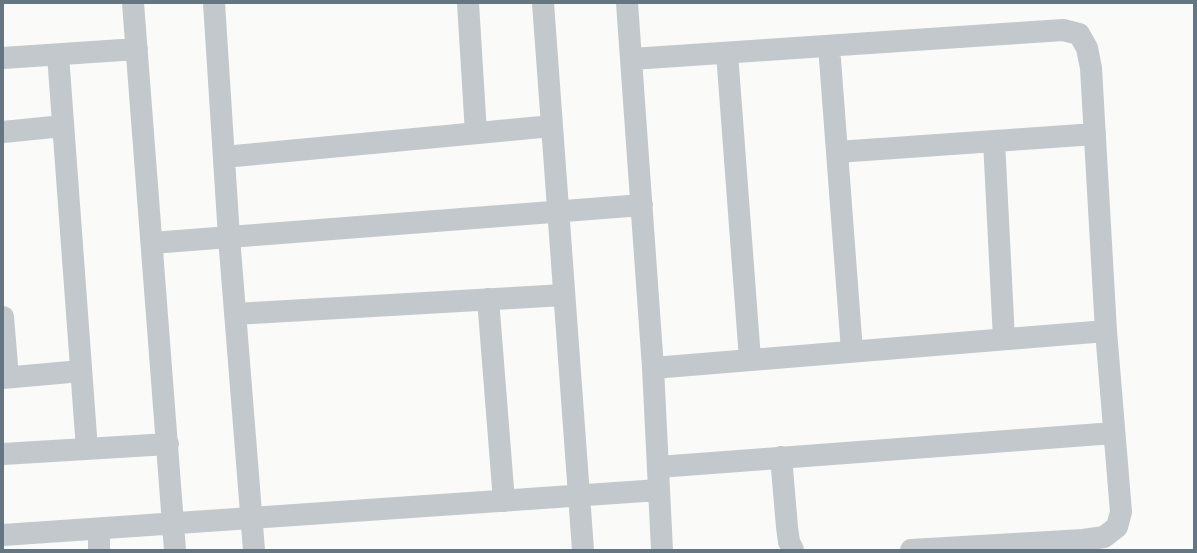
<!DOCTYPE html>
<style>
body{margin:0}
#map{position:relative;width:1197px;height:553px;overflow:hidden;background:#fafaf8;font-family:Jost,sans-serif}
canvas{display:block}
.frame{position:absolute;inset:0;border:4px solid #657683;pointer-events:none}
</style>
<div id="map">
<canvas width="1197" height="553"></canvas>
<div class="frame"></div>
</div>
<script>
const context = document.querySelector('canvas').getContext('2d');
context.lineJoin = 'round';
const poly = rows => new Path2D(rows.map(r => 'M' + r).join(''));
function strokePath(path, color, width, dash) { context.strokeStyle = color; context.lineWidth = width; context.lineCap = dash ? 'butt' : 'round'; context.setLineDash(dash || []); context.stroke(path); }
const minor = poly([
 [133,3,175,550],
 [214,3,229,237,254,550],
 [468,3,476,133],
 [543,3,583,550],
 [627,3,653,368,662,550],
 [829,46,852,351],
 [727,53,750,359],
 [58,55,87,449],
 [3,58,137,49],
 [632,59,1063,30,1079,34,1087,48,1091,68,1106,331,1121,512,1117,527,1104,537,1083,540,911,550],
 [3,132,63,126],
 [994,141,1004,339],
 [837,152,1095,134],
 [224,157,552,126],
 [152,243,642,205],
 [488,299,504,501],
 [235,314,564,295],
 [3,317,8,377],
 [653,368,1106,331],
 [3,378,81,371],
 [3,454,168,444],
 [781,457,787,527,789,542,793,550],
 [658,467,1114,433],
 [99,529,99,550],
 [3,535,659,490]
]);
strokePath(minor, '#c3c8cc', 22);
</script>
